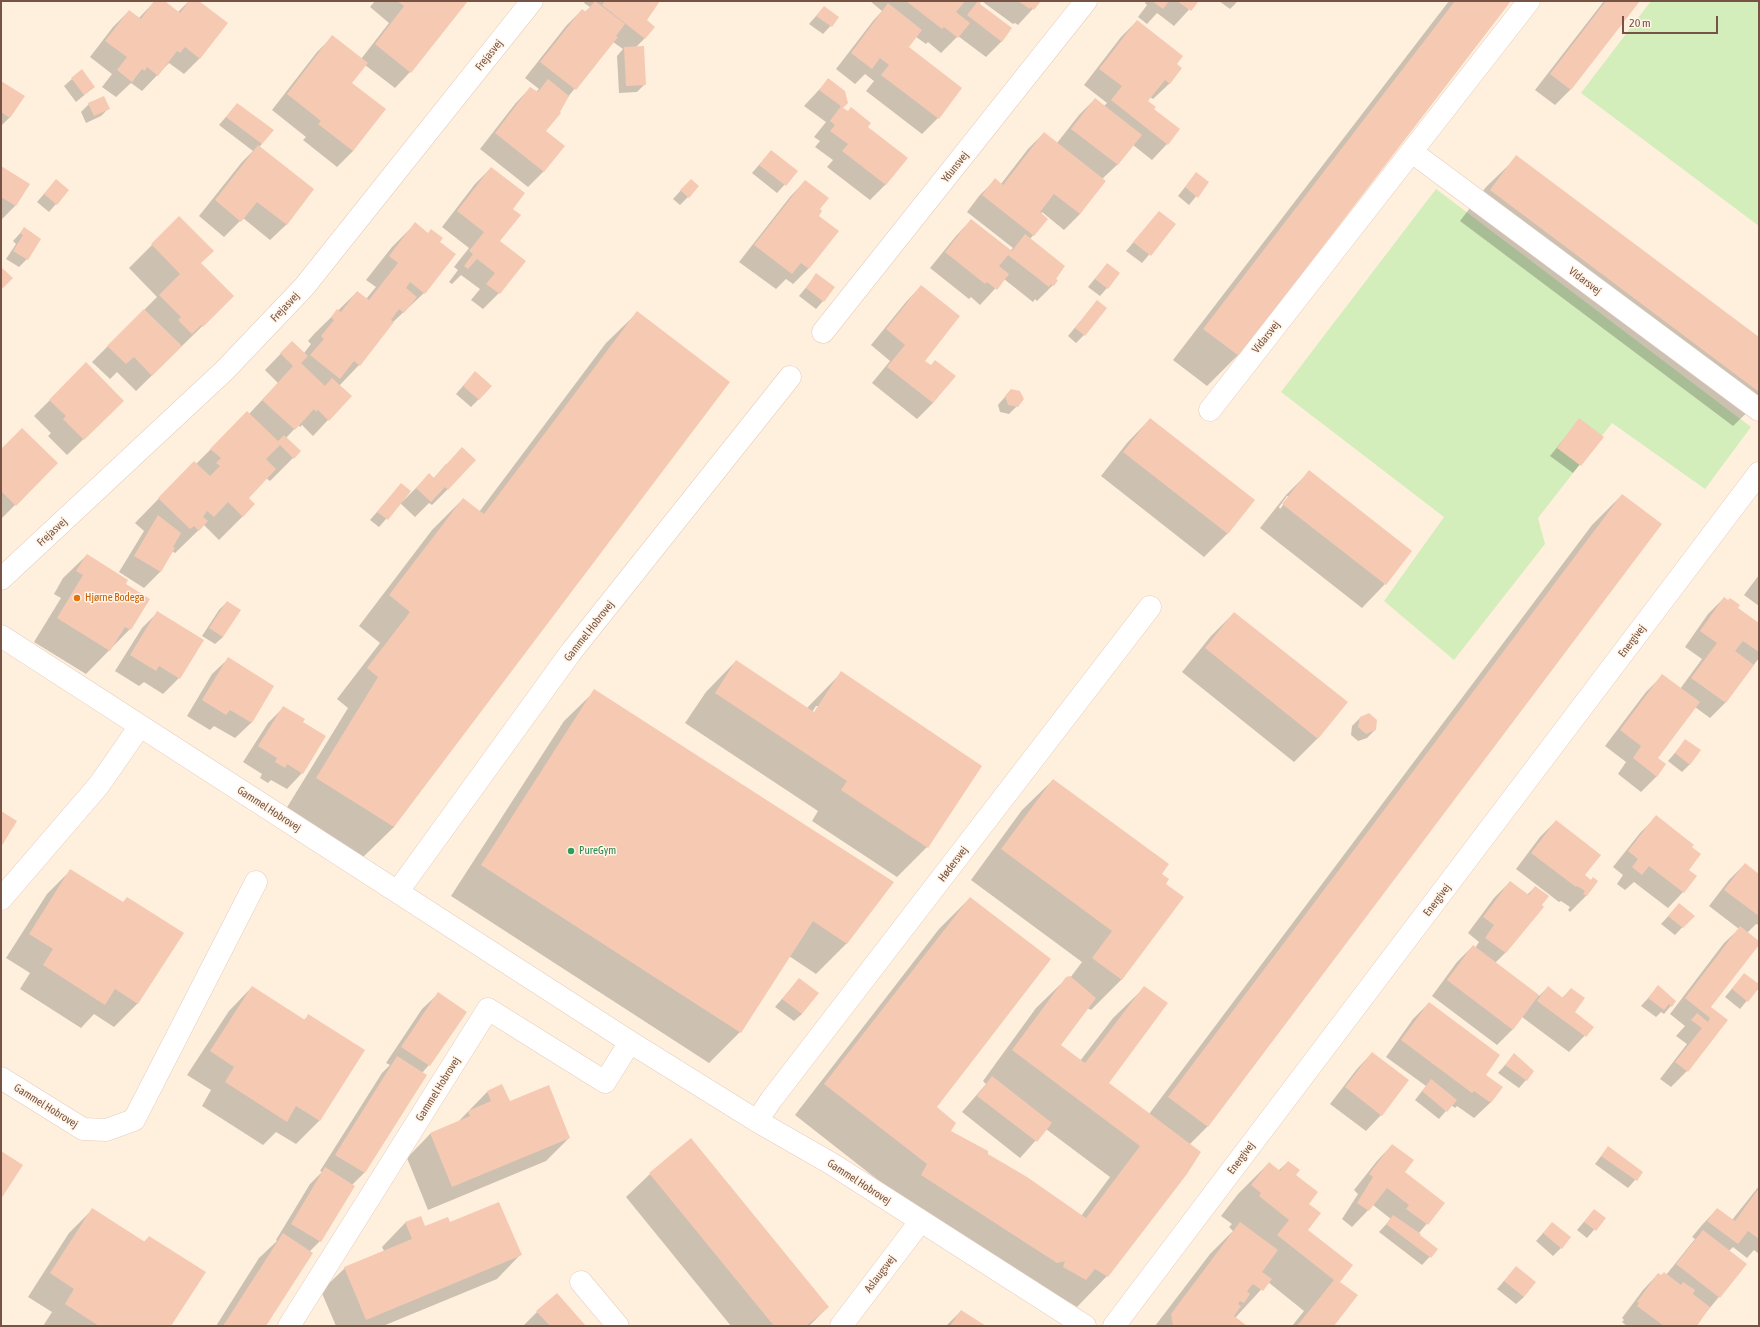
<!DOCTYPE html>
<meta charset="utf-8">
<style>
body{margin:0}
#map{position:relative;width:1760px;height:1327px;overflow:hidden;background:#fff0de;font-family:"Asap Condensed",sans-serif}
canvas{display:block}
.frame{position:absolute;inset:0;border:2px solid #765344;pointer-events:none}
.scale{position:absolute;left:1622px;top:16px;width:96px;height:18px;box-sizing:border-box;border:2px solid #765344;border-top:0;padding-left:5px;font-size:12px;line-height:14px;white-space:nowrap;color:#765344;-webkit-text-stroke:3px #fff4e6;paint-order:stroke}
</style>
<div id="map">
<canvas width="1760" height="1327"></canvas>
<div class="frame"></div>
<div class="scale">20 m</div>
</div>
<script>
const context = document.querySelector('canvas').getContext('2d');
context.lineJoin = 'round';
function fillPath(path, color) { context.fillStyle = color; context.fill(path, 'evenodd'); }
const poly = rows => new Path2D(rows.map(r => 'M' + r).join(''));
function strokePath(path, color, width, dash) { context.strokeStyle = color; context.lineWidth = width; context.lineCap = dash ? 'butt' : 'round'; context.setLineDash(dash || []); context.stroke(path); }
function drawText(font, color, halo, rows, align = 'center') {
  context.font = font + ' "Asap Condensed",sans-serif'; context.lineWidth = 3; context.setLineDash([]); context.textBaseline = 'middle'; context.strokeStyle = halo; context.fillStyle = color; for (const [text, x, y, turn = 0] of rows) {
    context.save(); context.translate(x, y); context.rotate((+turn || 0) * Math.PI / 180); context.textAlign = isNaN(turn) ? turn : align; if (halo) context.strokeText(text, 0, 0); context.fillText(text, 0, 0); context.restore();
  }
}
const green = poly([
 [1651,1,1759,1,1759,226,1581,93],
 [1436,189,1751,427,1705,489,1612,423,1538,518,1545,544,1454,660,1384,601,1444,517,1281,392]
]);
const shadow = poly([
 [155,1,163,1,178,12,189,1,197,1,200,58,184,74,169,63,142,91,131,83,116,97,102,87,112,74,90,57,113,27,129,11,139,18],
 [375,1,467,1,410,72,395,88,365,65,351,83,385,109,353,151,337,167,303,140,306,137,272,110,317,52,332,37,361,59,389,23,370,7],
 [585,1,659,1,646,21,645,38,636,47,645,84,637,92,619,93,617,56,623,49,613,42,567,98,545,132,544,171,528,187,480,149,515,104,530,88,536,92,539,89,525,78,566,26,582,10,585,12,590,7,584,3],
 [870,1,980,1,978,4,1002,41,986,57,958,36,941,53,928,42,926,44,916,37,908,47,961,88,938,118,922,134,866,91,874,81,865,74,855,84,836,69,873,21,882,11],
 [984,1,1040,1,1018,25,1015,23,1013,24,983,2],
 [1146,1,1197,1,1174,26,1157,13,1147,24,1138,17,1147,5,1145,3],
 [1219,1,1238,1,1230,9],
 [1449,1,1510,1,1238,355,1207,386,1173,360],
 [1604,1,1639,1,1570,90,1555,105,1535,90],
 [824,7,838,18,823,34,809,24],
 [1137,21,1180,68,1169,84,1153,99,1150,97,1147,101,1153,109,1167,144,1152,160,1133,145,1117,165,1102,179,1105,181,1080,214,1064,230,1042,212,1041,214,1047,219,1030,239,1054,279,1053,285,1037,301,1035,299,1033,302,1004,279,980,305,971,297,969,299,930,268,956,236,971,220,1010,251,1013,248,967,212,979,196,995,180,1001,184,1028,149,1044,133,1057,143,1079,115,1095,99,1104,106,1107,103,1084,85,1121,37],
 [81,71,94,87,76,102,64,86],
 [829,79,842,108,867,127,886,184,870,200,827,167,833,160,815,147,820,141,814,137,826,122,804,106],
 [1,82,23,96,9,118,1,126],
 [89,104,108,109,101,116,86,123,81,112],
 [237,104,262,144,259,147,313,190,286,225,270,240,243,218,224,237,199,216,242,162,253,151,219,125],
 [771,151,796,172,777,193,752,173],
 [1517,157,1759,338,1759,401,1733,426,1460,221,1486,187],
 [1,167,29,185,15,206,1,220],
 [491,168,511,209,499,241,524,261,499,293,483,309,471,300,480,289,461,275,452,284,449,282,458,270,454,267,469,248,442,227,475,184],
 [1196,173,1208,182,1189,205,1178,196],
 [56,180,56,204,49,212,37,202],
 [805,181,818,216,837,231,808,269,793,284,786,279,776,289,739,262,790,197],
 [683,188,688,197,680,205,673,199],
 [1159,212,1175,224,1142,263,1126,251],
 [179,218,199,263,233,296,136,391,117,372,110,379,92,362,157,297,129,268],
 [415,224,439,242,424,293,393,322,359,365,339,386,328,420,313,436,302,425,300,427,298,425,286,438,293,458,270,481,266,478,247,498,243,516,219,540,204,525,175,553,172,551,160,572,144,588,119,572,144,531,135,523,171,486,196,464,224,436,249,414,278,383,265,370,292,342,304,353,311,344,308,341,314,334,357,292,366,299,376,287,366,280,392,247],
 [24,229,40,239,27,259,19,267,6,259,16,244,13,241],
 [1107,264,1107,288,1100,296,1088,287],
 [817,274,823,301,816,309,799,296],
 [921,286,923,361,930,366,954,376,933,403,917,419,872,383,890,361,871,345,906,302],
 [1097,301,1084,335,1076,343,1068,336],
 [637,313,394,827,363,857,286,809,348,708,337,699,380,643,359,626,432,530,463,499,479,512,606,343],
 [86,364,123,401,67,455,48,436,51,433,34,416],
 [475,372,479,399,471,407,456,394],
 [1011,390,1017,406,1009,414,1000,412,998,405],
 [1150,419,1228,533,1204,557,1101,476,1127,443],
 [1579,420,1602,437,1573,473,1550,456],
 [1,450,57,463,1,519],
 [446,464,448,489,432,505,429,503,415,517,400,503,379,527,370,520,401,484,403,501,429,475,433,479],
 [1309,472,1385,584,1362,608,1260,528,1286,495],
 [1287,496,1290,496,1280,509,1279,507],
 [1622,495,1208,1126,1189,1145,1107,1276,1077,1307,1065,1300,1055,1310,897,1195,795,1115,939,929,970,898,936,1107,950,1131,1081,1216,1110,1177,1046,1129,1020,1158,962,1112,986,1084,983,1081,1036,1008,1067,978,1070,978,1082,962,971,880,1022,810,1053,780,1160,874,1165,884,1182,897,1121,980,1091,1010,1087,1008,1060,1045,1080,1061,1113,1018,1144,988,1108,1083,1149,1114,1592,525],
 [87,555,124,584,130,629,86,674,34,642,61,598,54,594,63,578],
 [1759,575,1759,606,1744,595],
 [1724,598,1759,624,1759,658,1725,703,1710,718,1695,707,1657,758,1657,776,1641,792,1618,774,1626,762,1605,746,1646,692,1662,676,1680,689,1702,659,1685,647,1708,614],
 [227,602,223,637,215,644,202,636,219,610],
 [158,612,179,678,163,694,144,682,139,686,115,671,142,628],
 [1234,613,1318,738,1294,762,1182,672,1211,636],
 [228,659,273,686,251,723,235,738,214,726,210,730,187,716,212,674],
 [736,661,807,708,841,673,927,847,897,877,812,821,818,811,685,723,706,692],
 [816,706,819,706,812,716,810,715],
 [595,691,847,943,816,974,789,956,740,1032,709,1063,451,896,564,721],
 [284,707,301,723,302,773,287,789,271,780,268,783,260,778,262,774,243,762,268,723],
 [1360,718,1375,730,1367,738,1358,741,1351,735,1352,726],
 [1686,740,1690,764,1682,772,1668,761],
 [1656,817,1688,870,1683,892,1668,908,1634,882,1625,890,1617,884,1623,875,1613,867,1640,833],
 [1556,821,1584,876,1590,881,1593,878,1597,882,1586,896,1570,912,1568,910,1570,907,1561,901,1559,902,1516,869,1540,837],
 [1745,864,1759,875,1759,925,1756,924,1747,933,1759,943,1710,1007,1727,1020,1687,1071,1671,1087,1660,1079,1687,1044,1676,1036,1685,1026,1670,1014,1724,943,1739,929,1709,906,1729,880],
 [71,870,122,903,138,1003,114,1027,94,1014,81,1028,20,989,30,973,6,958,47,894],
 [1510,882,1527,895,1535,887,1505,953,1495,963,1539,996,1548,987,1562,998,1571,989,1573,1012,1593,1027,1569,1052,1522,1017,1513,1029,1497,1045,1432,996,1457,962,1473,946,1475,948,1479,942,1468,933,1494,898],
 [1672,912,1693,916,1675,935,1661,924],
 [1744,974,1759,986,1740,1009,1725,997],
 [799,979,802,1014,794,1021,775,1007],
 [252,987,304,1020,309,1015,364,1051,319,1121,296,1144,276,1132,263,1145,202,1106,211,1090,187,1075,229,1011],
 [1658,987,1675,1001,1664,1014,1661,1012,1656,1017,1641,1006],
 [438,994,429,1065,422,1073,425,1075,364,1173,352,1185,320,1241,309,1252,265,1326,216,1326,259,1258,277,1241,276,1240,310,1184,322,1172,320,1171,382,1073,390,1065,386,1063,422,1009],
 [1429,1003,1484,1075,1501,1087,1490,1103,1474,1118,1457,1106,1455,1108,1451,1105,1439,1119,1415,1100,1426,1086,1386,1057,1413,1019],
 [1372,1053,1381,1115,1366,1131,1330,1104,1357,1069],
 [1514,1055,1526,1080,1519,1088,1498,1073],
 [487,1092,509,1102,569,1138,546,1161,428,1210,407,1158,430,1134,457,1123],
 [1392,1145,1404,1173,1444,1203,1419,1233,1419,1235,1437,1249,1422,1265,1379,1232,1391,1219,1373,1205,1352,1227,1342,1219,1358,1194,1354,1190,1377,1161],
 [1608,1147,1642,1172,1628,1188,1595,1164],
 [1288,1162,1295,1176,1307,1230,1339,1282,1333,1326,1292,1326,1304,1311,1268,1282,1235,1318,1246,1326,1155,1326,1210,1254,1233,1231,1229,1227,1232,1224,1221,1216,1238,1194,1269,1163,1278,1171],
 [650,1174,828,1307,809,1326,731,1326,626,1197],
 [1759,1186,1759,1254,1754,1250,1747,1258,1733,1247,1729,1251,1746,1264,1695,1326,1627,1326,1622,1322,1624,1320,1622,1318,1643,1290,1658,1274,1661,1276,1666,1275,1695,1239,1692,1237,1702,1225,1717,1209,1732,1220],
 [93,1209,144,1242,149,1237,170,1326,43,1326,52,1312,28,1297,69,1233],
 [1594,1210,1604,1218,1587,1238,1577,1230],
 [405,1223,425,1227,450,1223,520,1255,497,1279,383,1326,336,1326,321,1291,345,1268,384,1251,382,1247],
 [1552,1223,1561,1248,1553,1256,1536,1241],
 [1516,1267,1524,1297,1516,1304,1497,1289],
 [961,1311,984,1326,946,1326],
 [537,1312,585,1326,523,1326]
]);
const building = poly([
 [154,1,165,1,180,13,189,1,199,1,228,23,200,59,185,47,180,53,177,51,158,76,147,67,145,71,142,69,132,82,117,70,127,57,105,41,129,10,141,19],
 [397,1,468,1,411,73,375,44,404,6],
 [595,1,625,24,616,36,618,37,576,90,540,62,582,9,586,12],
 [605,1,660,1,647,20,655,27,645,39,602,5],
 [906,1,965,1,956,12,970,23,958,38,944,27,942,29],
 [978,1,981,1,980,4,1012,28,1002,42,967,15],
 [1018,1,1041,1,1034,10,1031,7,1030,9],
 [1152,1,1169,1,1163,9],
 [1177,1,1199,1,1191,11],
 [1455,1,1511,1,1239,356,1203,329],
 [1606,1,1640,1,1571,90,1550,74],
 [888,3,922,30,909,47,962,88,939,119,881,75,889,65,880,58,872,69,851,53],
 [824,6,839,17,832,27,816,16],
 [1137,20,1183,56,1177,64,1182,68,1170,84,1165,80,1148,101,1156,107,1154,109,1180,129,1168,145,1111,100,1122,86,1099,69],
 [332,35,368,63,352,83,386,109,353,151,318,124,321,121,287,94],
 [644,46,646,85,626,86,624,47],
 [82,69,95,87,84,95,71,78],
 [828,78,845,91,848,103,843,108,848,111,851,107,871,123,868,127,908,158,886,185,842,151,848,144,830,131,835,125,830,121,841,106,819,90],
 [548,79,569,96,560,112,561,113,546,131,565,146,544,172,495,133,530,87,538,92],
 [1,81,25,96,10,118,1,112],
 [104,96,110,109,94,116,88,103],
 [1095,98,1142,135,1118,165,1071,129],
 [237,103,274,130,262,144,226,117],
 [1044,132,1106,181,1080,214,1054,194,1040,212,1048,219,1034,236,982,195,995,178,1003,185],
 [258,145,314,189,287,225,257,202,241,222,215,200],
 [771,150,798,171,786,186,759,165],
 [1516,155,1759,337,1759,392,1490,190],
 [1,166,30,184,16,206,1,197],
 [491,167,525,193,513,209,521,215,500,241,526,261,500,294,486,284,495,273,477,259,468,269,464,266,473,254,469,251,484,232,457,211],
 [1196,172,1209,182,1198,198,1185,187],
 [56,179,69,190,57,205,44,194],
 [691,179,699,186,689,198,680,190],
 [805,180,829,198,820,209,822,211,819,216,839,231,809,269,801,263,792,274,754,245],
 [1159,211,1176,224,1151,256,1133,242],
 [179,216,214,251,201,263,234,296,203,327,201,325,192,334,178,320,181,317,159,295,180,274,151,244],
 [971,219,1012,251,1025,234,1065,266,1056,279,1058,280,1054,286,1051,284,1049,287,1008,255,999,266,1009,274,997,290,987,282,985,284,945,252],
 [415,222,428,233,431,229,443,238,440,242,456,254,425,294,410,282,406,288,417,297,404,313,399,309,391,320,394,322,360,366,354,361,340,379,310,355,324,339,321,336,334,320,331,317,337,309,341,312,357,291,369,300,398,263,389,256],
 [24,227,41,239,28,260,13,251,23,235,20,233],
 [1107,263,1120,273,1108,289,1095,279],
 [1,267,13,278,3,288,1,287],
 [816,273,835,287,824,302,806,288],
 [921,285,960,316,925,361,931,365,935,360,956,376,933,403,887,367,905,345,886,329],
 [1097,300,1107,308,1085,336,1075,328],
 [144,309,182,346,152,376,134,357,126,364,107,346],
 [637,311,730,382,394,827,316,778,378,677,367,668,410,612,389,595,463,498,484,514],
 [292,341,308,356,301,363,325,386,332,378,352,396,329,421,318,410,316,412,314,409,295,430,262,400,293,366,280,353],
 [86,362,124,401,84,440,63,419,66,416,49,400],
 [475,371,492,386,479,400,463,386],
 [1011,389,1020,391,1024,399,1018,407,1008,405,1005,396],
 [247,411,278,441,284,435,301,451,294,459,280,445,266,459,276,469,249,498,255,504,243,517,228,502,214,517,207,511,203,517,208,521,199,531,194,526,190,529,158,498,194,461,210,476,220,466,216,463,221,458,210,449],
 [1150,418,1255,500,1228,534,1123,452],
 [1579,418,1604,437,1581,466,1557,448],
 [22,428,58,463,16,506,1,491,1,449],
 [462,447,476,460,448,490,445,487,431,502,416,488,429,473,434,478],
 [1309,470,1412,551,1386,585,1282,504],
 [401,483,411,491,388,520,377,512],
 [1622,494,1662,524,1208,1127,1168,1097],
 [158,515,181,533,173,547,175,548,161,572,134,556],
 [87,554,128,580,126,584,150,599,131,630,125,627,110,651,57,618,83,575,76,571],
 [1724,597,1728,600,1730,598,1740,605,1738,608,1759,623,1759,652,1743,641,1735,651,1754,665,1726,703,1691,678,1717,643,1700,631],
 [227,601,241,610,223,637,209,628],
 [157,611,204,640,180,679,159,666,156,671,130,655],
 [1234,612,1348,702,1318,739,1205,648],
 [228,657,274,686,252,723,230,710,226,715,202,700],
 [736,660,814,712,841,671,982,766,928,848,841,790,847,781,715,693],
 [1662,674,1700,702,1658,758,1666,764,1657,777,1633,758,1641,746,1620,730],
 [594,689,894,882,847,944,813,921,741,1033,481,865],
 [283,706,305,719,303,722,326,736,303,774,287,764,285,768,275,762,277,758,258,746],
 [1369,713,1377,720,1376,730,1366,734,1358,727,1360,717],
 [1685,739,1701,750,1690,765,1675,753],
 [1053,779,1169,864,1162,874,1169,879,1166,884,1184,897,1122,980,1092,958,1112,931,1001,849],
 [1,811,17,821,1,847],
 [1656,815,1694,845,1692,847,1701,854,1689,870,1697,876,1684,893,1649,866,1642,875,1632,867,1638,859,1628,851],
 [1556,820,1601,855,1585,875,1591,880,1593,877,1598,881,1587,896,1583,894,1585,891,1577,886,1576,887,1531,853],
 [1745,863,1759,874,1759,916,1724,890],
 [70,869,123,902,127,897,184,933,138,1004,115,989,105,1005,43,965,53,949,29,934],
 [1510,881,1529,895,1535,886,1549,896,1542,905,1544,907,1506,953,1485,938,1494,925,1483,917],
 [970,897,1051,959,937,1107,956,1123,951,1131,988,1151,988,1154,1027,1177,1086,1218,1140,1146,1012,1050,1066,977,1070,976,1096,998,1061,1045,1085,1063,1144,986,1168,1003,1109,1083,1201,1152,1187,1174,1108,1277,1095,1269,1086,1280,1063,1267,1065,1261,1057,1263,921,1175,927,1164,824,1084],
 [1679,903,1695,916,1683,928,1668,916],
 [1740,926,1759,941,1759,945,1711,1007,1728,1020,1688,1072,1675,1062,1702,1028,1691,1020,1697,1013,1708,1022,1710,1018,1685,998],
 [1473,945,1539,995,1513,1030,1447,980],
 [1744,973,1759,984,1759,988,1748,1002,1732,989],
 [799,978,819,993,802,1014,782,999],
 [1658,985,1676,1001,1672,1007,1669,1004,1664,1010,1648,998],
 [252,986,305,1020,308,1014,365,1050,320,1121,296,1106,287,1122,225,1082,234,1067,210,1051],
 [1548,986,1563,998,1571,988,1585,998,1575,1012,1594,1027,1586,1037,1537,1001],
 [438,992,467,1012,430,1066,401,1047],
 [1429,1002,1500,1055,1486,1075,1503,1087,1491,1103,1474,1091,1472,1093,1401,1040],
 [1372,1052,1409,1080,1382,1116,1345,1087],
 [1514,1053,1534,1071,1527,1081,1505,1065],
 [397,1056,427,1075,365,1173,335,1155],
 [992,1076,1052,1123,1037,1142,977,1096],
 [1431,1079,1457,1100,1447,1112,1422,1091],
 [502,1084,510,1101,549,1085,570,1138,452,1187,430,1133,470,1116,468,1111,491,1101,487,1091],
 [691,1138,829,1307,806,1326,774,1326,649,1173],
 [1392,1144,1414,1160,1405,1172,1445,1203,1428,1225,1406,1209,1409,1205,1387,1188,1369,1211,1357,1203,1373,1177,1369,1174],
 [1608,1146,1643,1172,1637,1181,1601,1156],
 [1,1151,23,1165,1,1199],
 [1288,1161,1300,1170,1296,1175,1318,1192,1309,1204,1321,1213,1308,1230,1353,1265,1340,1282,1358,1295,1334,1326,1297,1326,1334,1280,1277,1235,1289,1220,1259,1196,1261,1193,1251,1185,1269,1162,1280,1171],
 [325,1167,355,1186,321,1242,291,1224],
 [1759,1188,1759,1239,1748,1231,1738,1244,1707,1221,1717,1208,1735,1221],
 [499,1202,522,1255,366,1320,344,1267,412,1239,405,1222,421,1216,425,1226,448,1217,450,1222],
 [92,1208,145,1242,149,1236,206,1272,171,1326,99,1326,65,1304,74,1289,50,1273],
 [1594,1209,1606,1218,1596,1231,1584,1222],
 [1393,1215,1421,1234,1420,1235,1438,1249,1431,1258,1386,1224],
 [1240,1222,1278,1250,1262,1272,1272,1279,1263,1291,1253,1284,1247,1291,1250,1294,1244,1303,1240,1301,1238,1304,1241,1306,1234,1316,1247,1326,1173,1326,1171,1314],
 [1552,1222,1571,1237,1562,1249,1543,1233],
 [1703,1230,1747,1264,1720,1298,1676,1264],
 [283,1233,313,1253,266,1326,223,1326],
 [1516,1266,1536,1282,1524,1297,1504,1281],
 [1664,1272,1681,1285,1683,1282,1695,1290,1693,1294,1710,1307,1697,1326,1664,1326,1637,1306,1639,1303,1637,1302,1658,1273,1661,1275],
 [557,1293,579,1318,586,1326,550,1326,536,1311],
 [961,1310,986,1326,950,1326]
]);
const street = poly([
 [1412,152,1759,410],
 [823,332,1086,1],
 [1210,410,1529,1],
 [1,579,225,370,304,287,532,1],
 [1,636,630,1042,757,1121,832,1164,1085,1326],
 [398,891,571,652,790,377],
 [1,899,99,785,140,726],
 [1,1078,83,1129,106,1130,134,1120,256,882],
 [757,1121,771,1100,1150,607],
 [581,1282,618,1326],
 [289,1326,488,1009,605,1082,630,1042],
 [841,1326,920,1222],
 [1114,1326,1759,473]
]);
const markers = [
 [77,598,4,"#e8710a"],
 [571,851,4,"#2e9e5b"]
];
const streetNames = [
 ["Frejasvej",489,55,-51],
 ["Ydunsvej",955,167,-52],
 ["Vidarsvej",1585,281,37],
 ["Frejasvej",285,307,-47],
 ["Vidarsvej",1266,337,-52],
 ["Frejasvej",52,532,-43],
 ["Gammel Hobrovej",589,631,-52],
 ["Energivej",1632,641,-53],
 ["Gammel Hobrovej",269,809,33],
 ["Hødersvej",953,864,-53],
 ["Energivej",1437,900,-53],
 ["Gammel Hobrovej",438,1089,-58],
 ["Gammel Hobrovej",46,1106,32],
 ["Energivej",1241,1158,-53],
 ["Gammel Hobrovej",859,1182,33],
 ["Aslaugsvej",880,1274,-53]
];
const foodNames = [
 ["Hjørne Bodega",85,598]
];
const leisureNames = [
 ["PureGym",579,851]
];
fillPath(green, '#d3edbb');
fillPath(shadow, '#0003');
fillPath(building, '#f6c9b3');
strokePath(street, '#e5ccbc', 23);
strokePath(street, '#fff', 22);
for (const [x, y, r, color] of markers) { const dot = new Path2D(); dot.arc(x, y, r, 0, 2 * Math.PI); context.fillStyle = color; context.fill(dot); strokePath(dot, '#fff4e6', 1.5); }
drawText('11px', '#765344', '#fff4e6', streetNames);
drawText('11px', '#c56008', '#fff4e6', foodNames, 'left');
drawText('11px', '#27864d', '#fff4e6', leisureNames, 'left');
</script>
